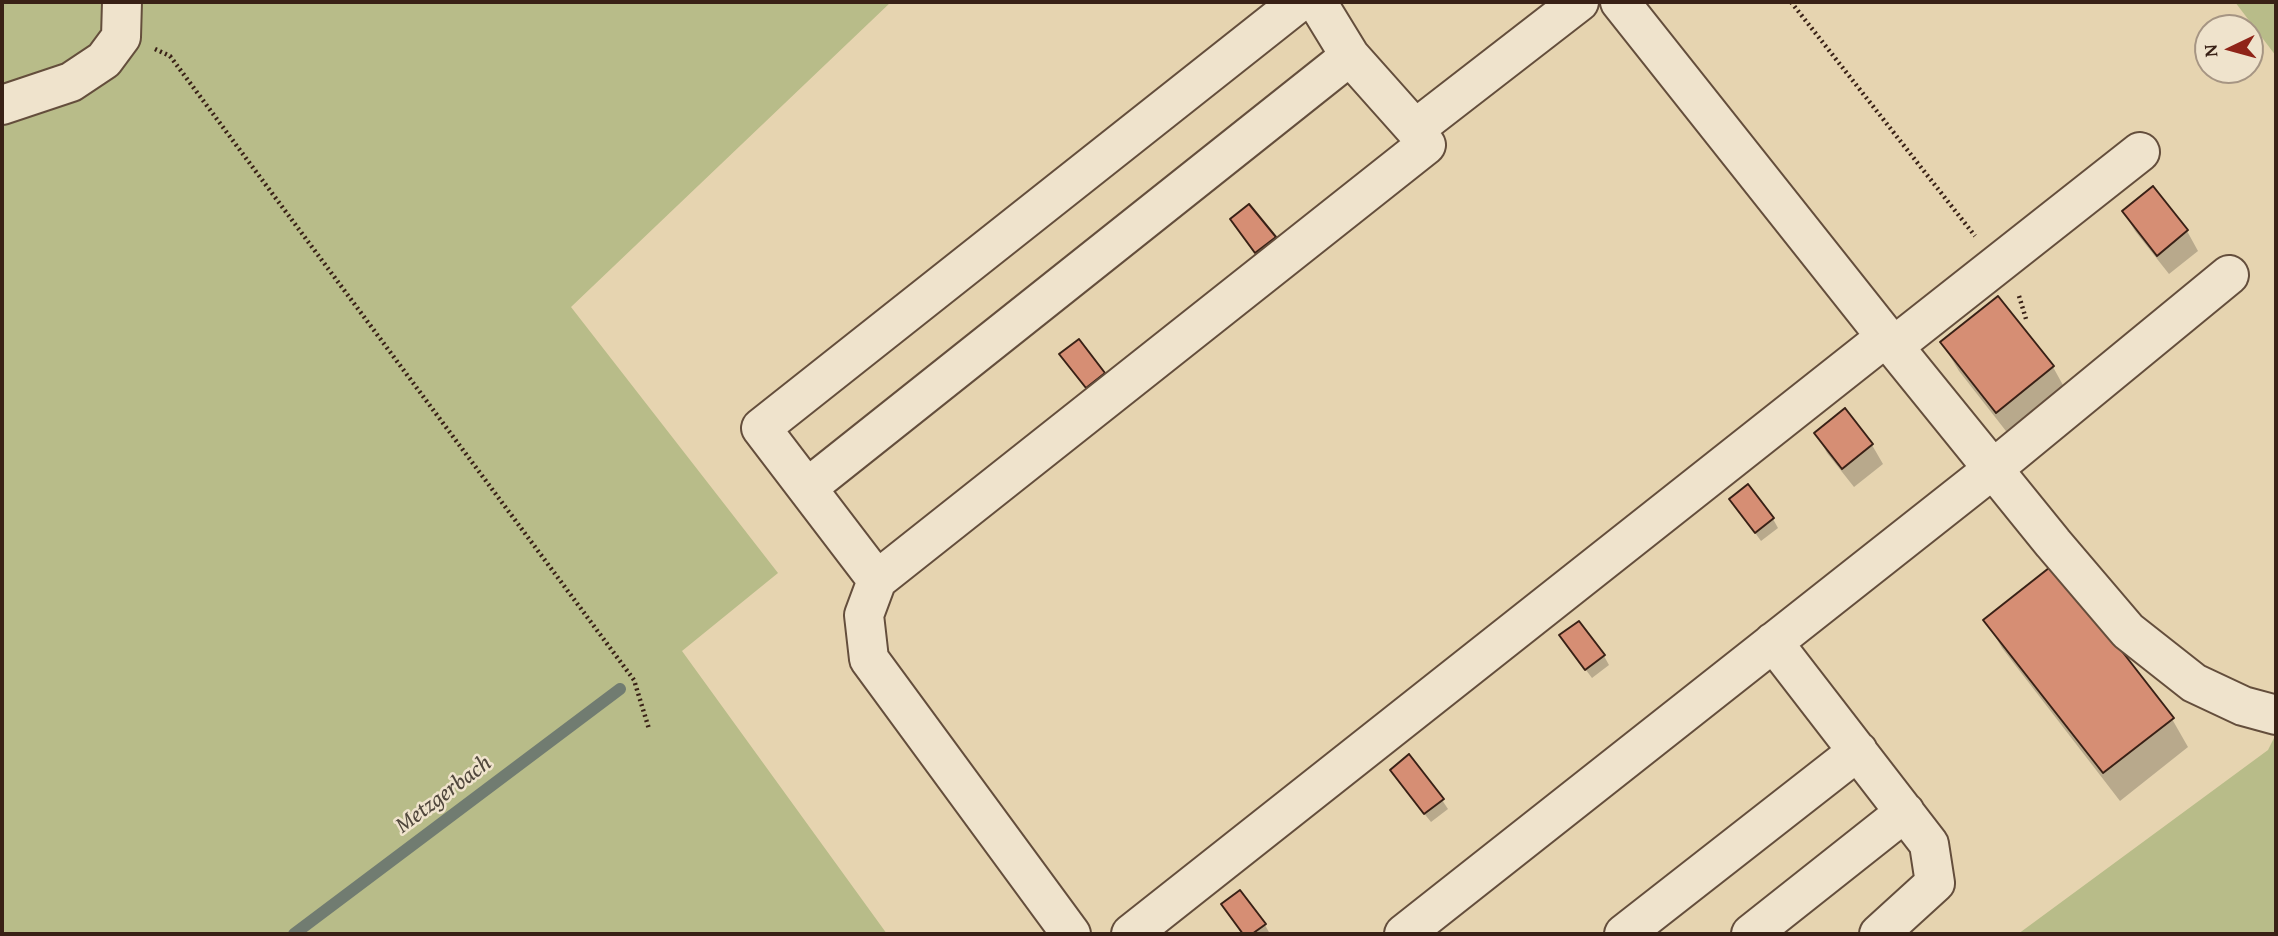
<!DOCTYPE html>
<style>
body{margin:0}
#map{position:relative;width:2278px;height:936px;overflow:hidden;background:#e6d4b0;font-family:"Gentium Book Plus",serif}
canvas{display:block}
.frame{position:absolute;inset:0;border:4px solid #392116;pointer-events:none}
.north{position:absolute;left:2194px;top:14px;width:70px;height:70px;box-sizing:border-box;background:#efe3cc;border:2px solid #a69583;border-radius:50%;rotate:265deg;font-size:19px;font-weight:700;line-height:28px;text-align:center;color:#392116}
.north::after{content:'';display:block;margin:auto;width:24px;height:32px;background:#8f2418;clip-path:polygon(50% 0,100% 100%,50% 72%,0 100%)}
</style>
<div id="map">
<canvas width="2278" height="936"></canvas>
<div class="frame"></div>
<div class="north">N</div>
</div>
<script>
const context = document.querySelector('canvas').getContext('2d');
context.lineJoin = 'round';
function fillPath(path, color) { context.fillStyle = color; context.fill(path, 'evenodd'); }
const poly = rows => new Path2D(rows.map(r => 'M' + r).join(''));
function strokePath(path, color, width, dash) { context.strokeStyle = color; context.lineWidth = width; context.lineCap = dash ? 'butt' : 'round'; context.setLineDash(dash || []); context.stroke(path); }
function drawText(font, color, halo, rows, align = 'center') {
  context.font = font + ' "Gentium Book Plus",serif'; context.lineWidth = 5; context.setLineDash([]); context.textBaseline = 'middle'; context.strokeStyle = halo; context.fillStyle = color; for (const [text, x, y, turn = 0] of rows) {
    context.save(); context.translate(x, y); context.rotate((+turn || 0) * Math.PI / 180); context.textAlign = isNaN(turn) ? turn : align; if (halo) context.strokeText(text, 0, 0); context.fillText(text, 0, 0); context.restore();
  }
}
const green = poly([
 [2,2,891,2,571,307,778,573,682,651,887,934,2,934],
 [2235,2,2276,2,2276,56],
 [2276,734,2276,934,2018,934,2268,750]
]);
const shadow = poly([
 [2153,188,2187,231,2198,251,2169,274,2135,231,2124,212],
 [1232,220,1274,238,1280,248,1262,261],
 [1998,298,2053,367,2069,396,2013,440,1959,371,1942,343],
 [1067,364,1104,374,1109,383,1092,396],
 [1844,410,1872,445,1883,464,1854,487,1827,453,1816,433],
 [1737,508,1773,519,1778,528,1761,541],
 [1986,620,2172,719,2188,747,2120,801,2002,648],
 [1567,645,1604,656,1609,665,1592,678],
 [1397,780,1442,800,1448,809,1431,822],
 [1228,914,1265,925,1270,934,1244,934]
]);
const stream = poly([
 [294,934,620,689]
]);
const building = poly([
 [2153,186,2188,230,2157,256,2122,211,2153,186],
 [1249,204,1276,237,1255,253,1230,219,1249,204],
 [1998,296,2054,366,1996,413,1940,342,1998,296],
 [1079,339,1105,373,1086,388,1059,354,1079,339],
 [1845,408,1873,444,1842,469,1814,433,1845,408],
 [1748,484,1774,518,1755,533,1729,499,1748,484],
 [2054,564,2174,718,2103,773,1983,620,2054,564],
 [1579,621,1605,655,1585,670,1559,635,1579,621],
 [1409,754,1444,799,1424,814,1390,770,1409,754],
 [1240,890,1266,924,1252,934,1243,934,1221,904,1240,890]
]);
const path = poly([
 [1791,2,1975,236],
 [155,49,170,56,634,680,649,729],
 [2019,296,2026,319]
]);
const minor = poly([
 [1299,2,761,428,877,580,1426,145,1415,129,1350,56,1317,2],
 [1620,2,1886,337,2053,543,2128,631,2194,683,2243,706,2276,715],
 [2,105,71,82,104,60,121,37,122,2],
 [1415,129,1579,2],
 [1894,346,2140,152],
 [807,488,1350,56],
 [877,580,864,615,869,659,1071,934],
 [1773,642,1929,844,1935,883,1879,934],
 [1131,934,1886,337],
 [1404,934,1993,469,2229,275],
 [1624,934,1858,751],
 [1751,934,1905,812]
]);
const waterNames = [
 ["Metzgerbach",444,795,-37]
];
fillPath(green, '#b8bc89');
fillPath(shadow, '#0003');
strokePath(stream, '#717c71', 12);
fillPath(building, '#d68e74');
strokePath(building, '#392116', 2);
strokePath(minor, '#644e3c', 42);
strokePath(path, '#392116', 4.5, [2, 3.5]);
strokePath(minor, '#efe3cc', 38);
drawText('italic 23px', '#50473c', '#efe3cc', waterNames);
</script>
